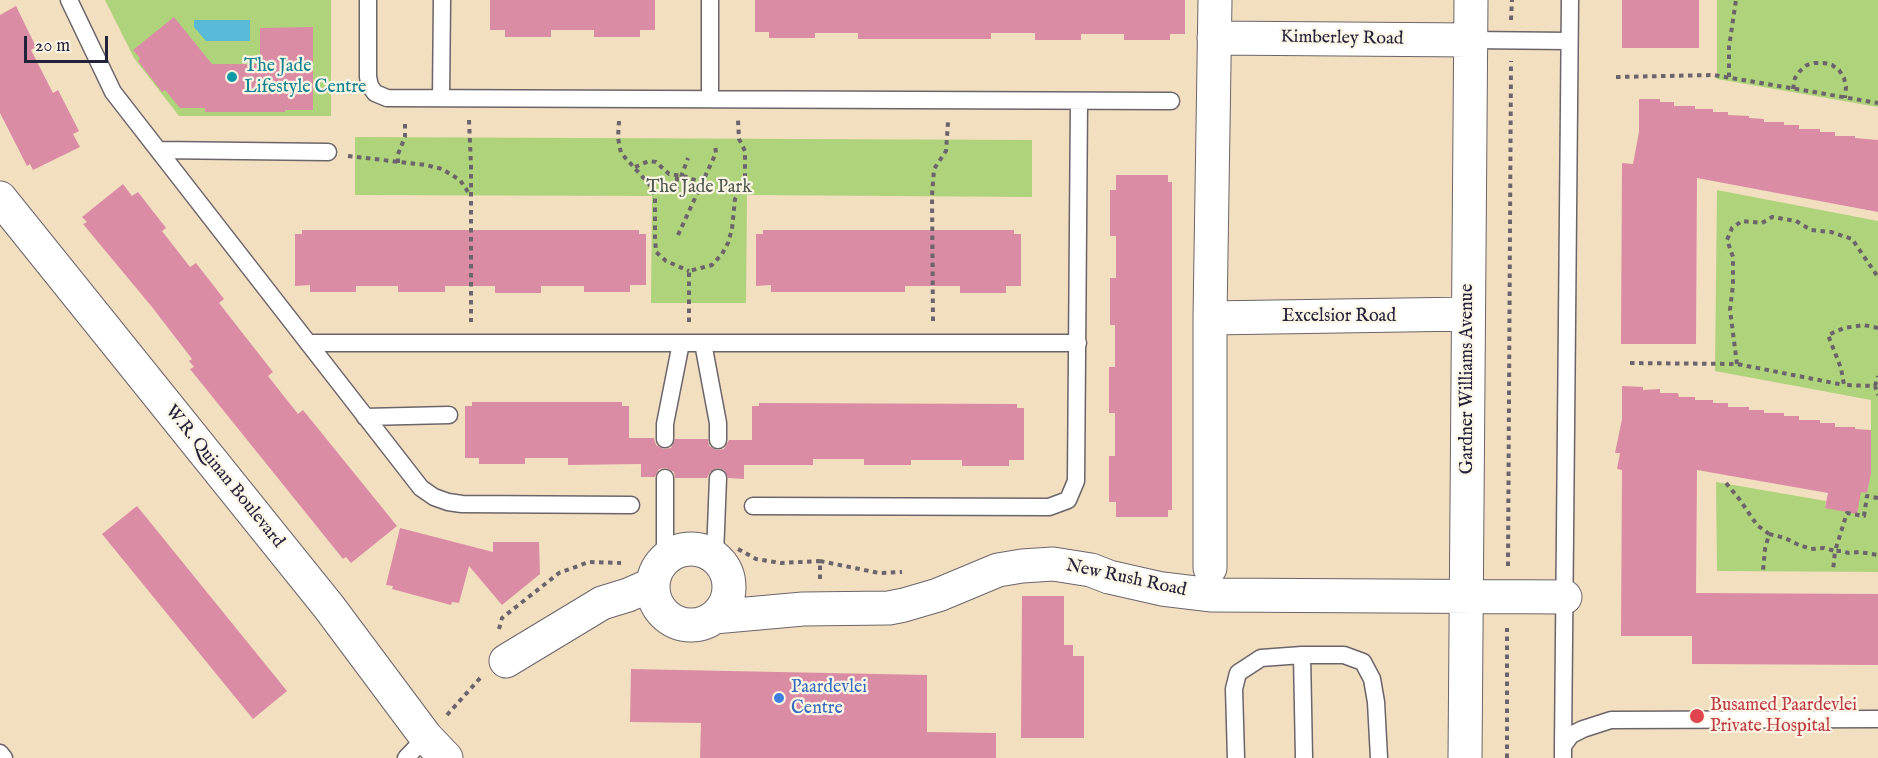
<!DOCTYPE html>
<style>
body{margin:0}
#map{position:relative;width:1878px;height:758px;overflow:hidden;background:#f2dfc0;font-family:"IM FELL English",serif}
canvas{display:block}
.scale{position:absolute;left:24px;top:36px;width:84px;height:27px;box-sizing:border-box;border:3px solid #22223b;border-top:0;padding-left:8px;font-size:18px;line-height:21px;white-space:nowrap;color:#22223b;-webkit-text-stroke:4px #fcf5e5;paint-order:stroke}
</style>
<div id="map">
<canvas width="1878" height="758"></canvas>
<div class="scale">20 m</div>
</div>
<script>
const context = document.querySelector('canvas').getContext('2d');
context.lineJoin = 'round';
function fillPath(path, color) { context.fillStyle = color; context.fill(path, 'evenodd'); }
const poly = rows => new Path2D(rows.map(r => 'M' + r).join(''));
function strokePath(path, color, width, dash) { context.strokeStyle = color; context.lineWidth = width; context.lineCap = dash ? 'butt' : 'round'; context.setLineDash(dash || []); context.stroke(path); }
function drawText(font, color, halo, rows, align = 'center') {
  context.font = font + ' "IM FELL English",serif'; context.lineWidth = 4.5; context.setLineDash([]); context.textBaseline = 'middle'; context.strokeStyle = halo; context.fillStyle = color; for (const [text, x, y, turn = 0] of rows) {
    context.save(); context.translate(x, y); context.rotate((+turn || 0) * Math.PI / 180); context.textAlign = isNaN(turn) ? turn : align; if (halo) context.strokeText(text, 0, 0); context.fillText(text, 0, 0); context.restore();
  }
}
const green = poly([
 [105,0,331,0,331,116,179,116,134,58],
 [1717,0,1878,0,1878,107,1717,79],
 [355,137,1032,140,1032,197,747,195,746,303,651,303,652,196,355,195],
 [1717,190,1878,221,1878,572,1717,571,1716,482,1826,501,1825,508,1861,492,1867,492,1871,471,1871,400,1715,371]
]);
const water = poly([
 [194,20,250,20,250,41,206,41,194,27]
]);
const building = poly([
 [490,0,655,0,655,30,640,30,640,37,594,37,594,30,551,30,551,37,505,37,505,30,490,30],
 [755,0,1185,0,1185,34,1170,34,1170,40,1124,40,1124,34,1081,34,1081,40,1035,40,1035,33,991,33,991,39,858,39,858,33,815,33,815,38,769,38,769,32,755,32],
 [1622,0,1699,0,1699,48,1622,48],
 [16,6,36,47,31,50,53,93,58,90,79,131,73,134,80,147,33,170,30,164,27,166,0,113,0,15],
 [174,17,212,64,260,64,260,28,313,27,313,110,285,110,285,112,205,112,205,108,180,108,165,90,162,92,138,61,140,58,133,50],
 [1639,99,1660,99,1660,102,1674,102,1674,106,1695,106,1695,109,1713,109,1713,112,1728,112,1728,115,1749,116,1749,118,1764,119,1764,122,1784,122,1784,125,1799,125,1799,129,1820,129,1820,132,1835,132,1835,136,1855,136,1855,138,1878,140,1878,212,1697,178,1696,344,1621,344,1622,163,1633,164,1639,132],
 [1116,175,1168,175,1168,182,1172,182,1172,510,1168,510,1168,517,1116,517,1116,502,1109,502,1109,456,1115,456,1115,413,1109,413,1109,367,1115,367,1115,325,1110,325,1110,278,1116,278,1116,236,1110,236,1110,190,1116,190],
 [123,184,132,196,138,192,166,228,162,231,190,267,196,263,224,299,219,303,273,372,268,376,298,414,303,410,397,526,351,563,346,557,343,559,190,369,194,367,189,361,192,359,152,307,83,224,87,222,82,217],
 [302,230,639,230,639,234,646,234,646,285,630,285,630,292,584,292,584,286,541,286,541,293,495,293,495,286,445,286,445,292,398,292,398,286,356,286,356,292,310,292,310,285,295,286,295,234,302,234],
 [763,230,1014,230,1014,234,1021,234,1021,286,1006,286,1006,293,960,293,960,286,905,286,905,292,771,292,771,285,756,286,756,234,763,234],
 [1622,386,1643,387,1643,390,1660,389,1660,393,1678,393,1679,397,1695,397,1695,400,1713,400,1713,403,1728,403,1728,407,1749,407,1749,410,1764,410,1764,413,1784,413,1784,416,1799,416,1799,420,1820,420,1820,423,1835,423,1835,427,1855,427,1855,429,1871,430,1871,473,1867,493,1861,492,1857,514,1825,508,1828,493,1697,470,1696,593,1878,594,1878,665,1692,664,1692,636,1621,636,1622,470,1617,469,1620,453,1615,453,1622,419],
 [472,402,622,402,622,406,629,406,629,438,654,438,656,445,664,449,671,448,675,439,708,439,709,446,717,450,724,449,729,440,752,440,752,406,759,406,759,403,1017,404,1017,408,1024,408,1024,460,1009,460,1009,466,962,466,962,460,911,460,911,465,864,465,864,459,813,459,813,465,744,465,744,479,728,478,724,470,718,468,710,472,707,478,675,478,674,472,666,468,659,469,655,477,641,477,641,464,568,465,568,458,525,458,525,464,479,464,479,458,465,458,465,406,472,406],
 [137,506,287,691,253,719,102,534],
 [400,528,493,552,493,542,539,542,540,574,502,605,469,566,459,603,452,602,451,605,392,589,393,586,386,585],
 [1022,596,1064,596,1064,645,1073,645,1073,656,1084,656,1084,738,1021,738],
 [631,669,927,675,927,732,996,733,996,758,700,758,701,723,630,722]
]);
const path = poly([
 [1511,20,1512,0],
 [1616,77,1714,75,1878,103],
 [1729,77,1729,47,1736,0],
 [1793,89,1795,78,1800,71,1807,65,1815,63,1824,63,1832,65,1839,70,1844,78,1846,87,1845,98],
 [469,120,471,165,471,322],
 [619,121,618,138,621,153,649,184,655,196,655,237,656,252,666,261,689,271],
 [348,156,426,165,442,169,460,180,470,195],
 [398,163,398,154,405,137,405,120],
 [635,167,649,161,656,162,669,174,687,177,702,183,716,153,715,145],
 [677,177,677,194],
 [681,177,688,158],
 [678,235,702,183],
 [933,321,932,196,934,169,946,151,948,122],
 [689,322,689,271,712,265,722,254,728,243,732,229,735,199,745,183,745,151,739,139,738,120],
 [1878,328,1864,325,1844,328,1828,335,1841,368,1844,385,1875,386,1878,395],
 [1630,363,1737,364,1844,385],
 [1737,364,1730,310,1733,285,1733,257,1727,240,1732,228,1742,221,1762,223,1772,217,1796,221,1811,230,1831,232,1852,239,1878,277],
 [1875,386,1878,376],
 [1726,483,1740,500,1757,525,1769,534,1765,549,1763,571],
 [1878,498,1867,496,1864,516,1847,513,1835,551,1843,551,1848,553,1859,552,1878,555],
 [1769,534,1785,538,1799,545,1811,549,1824,548,1835,551,1833,571],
 [738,549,756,559,781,563,820,561],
 [1508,566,1511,61],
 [820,579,820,561,879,573,902,572],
 [499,629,502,618,559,573,589,562,621,563],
 [447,715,482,676],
 [1507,758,1507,628]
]);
const lane = poly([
 [69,0,113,92,421,488,434,497,448,502,462,504,631,505],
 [368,0,368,77,370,86,375,93,387,98,1171,101],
 [1470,40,1569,41],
 [441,98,442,0],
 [710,99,710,0],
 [158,150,328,152],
 [308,343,1078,343],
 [703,343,718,423,718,440],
 [365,417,449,415],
 [665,439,665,424,681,343],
 [665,478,665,558],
 [753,506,1049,507,1068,500,1076,481,1079,101],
 [715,555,718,478],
 [1302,655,1304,758],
 [1563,746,1570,0],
 [0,753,4,758],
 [406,758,426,737],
 [1236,758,1234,689,1238,673,1261,658,1302,655,1344,655,1363,662,1372,679,1376,702,1379,758],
 [1563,758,1563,746,1571,735,1583,729,1611,720,1878,719]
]);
const street = poly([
 [1214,38,1470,40],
 [0,198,329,607,426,737,446,758],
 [1210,318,1468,314],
 '653 587a38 38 0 1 1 76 0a38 38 0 1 1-76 0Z',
 [1210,568,1210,318,1215,0],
 [714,617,803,609,889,608,904,605,938,595,998,570,1022,566,1053,564,1091,570,1109,577,1162,589,1212,595,1565,597],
 [506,661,602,603,628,595,653,584],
 [1465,758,1471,0]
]);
const markers = [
 [232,77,6,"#0f9aa8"],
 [779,698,6,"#3f7fe0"],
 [1697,716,8,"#e0444e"]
];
const streetNames = [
 ["Kimberley Road",1342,39,1],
 ["Excelsior Road",1339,317],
 ["Gardner Williams Avenue",1468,379,-90],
 ["W.R. Quinan Boulevard",224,477,51],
 ["New Rush Road",1126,579,12]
];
const cultureNames = [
 ["The Jade",244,67],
 ["Lifestyle Centre",244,88]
];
const parkNames = [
 ["The Jade Park",699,188]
];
const shopNames = [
 ["Paardevlei",791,688],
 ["Centre",791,709]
];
const healthNames = [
 ["Busamed Paardevlei",1710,706],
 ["Private Hospital",1710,727]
];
fillPath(green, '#afd37b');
fillPath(water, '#58bad7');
fillPath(building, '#db8ca5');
strokePath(lane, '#6b646a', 19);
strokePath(street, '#6b646a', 35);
strokePath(path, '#6b646a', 4, [4.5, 4.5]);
strokePath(lane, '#fff', 16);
strokePath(street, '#fff', 33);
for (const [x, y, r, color] of markers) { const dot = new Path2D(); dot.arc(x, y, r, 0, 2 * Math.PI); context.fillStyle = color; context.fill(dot); strokePath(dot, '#fcf5e5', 2); }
drawText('18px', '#22223b', '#fcf5e5', streetNames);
drawText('18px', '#0d838f', '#fcf5e5', cultureNames, 'left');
drawText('18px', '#4c574e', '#fcf5e5', parkNames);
drawText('18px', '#366cbe', '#fcf5e5', shopNames, 'left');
drawText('18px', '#be3a42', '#fcf5e5', healthNames, 'left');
</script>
